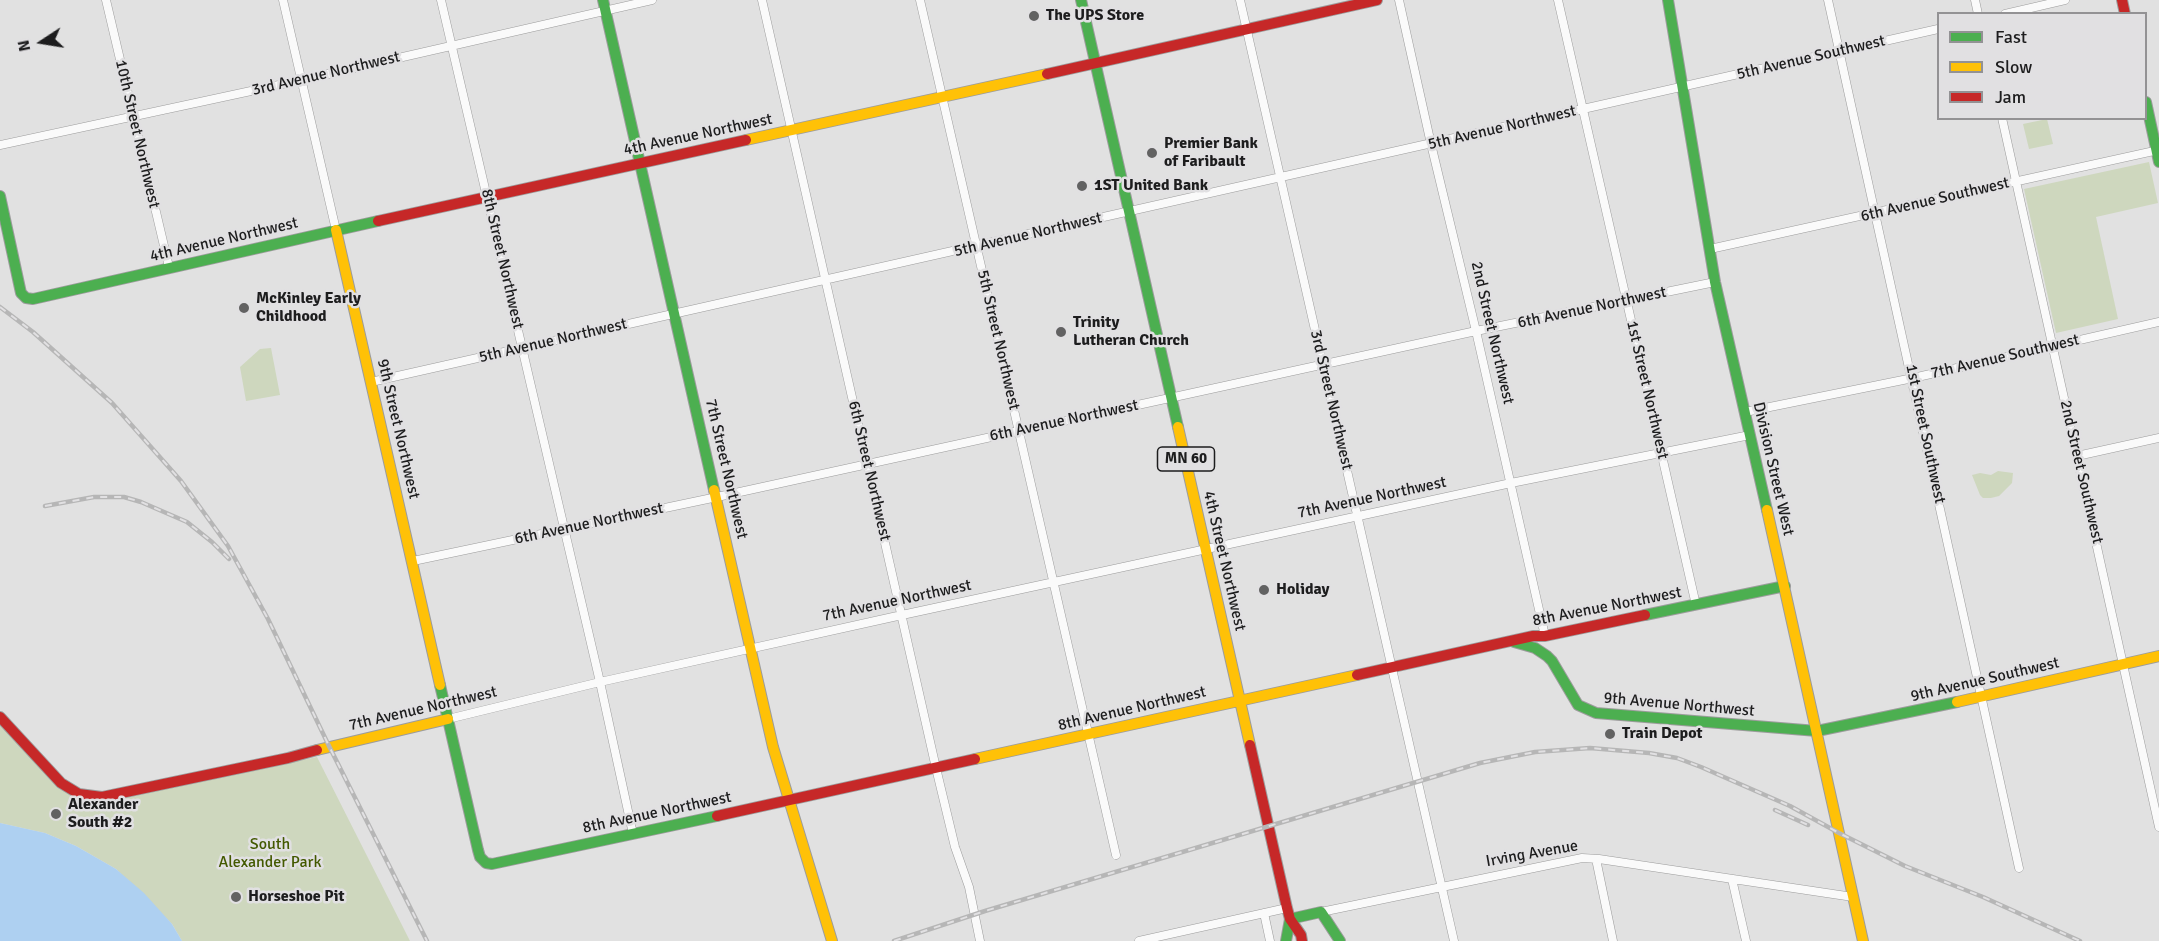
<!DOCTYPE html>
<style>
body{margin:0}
#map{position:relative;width:2159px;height:941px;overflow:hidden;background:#e1e1e1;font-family:Signika,sans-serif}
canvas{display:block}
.legend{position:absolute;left:1937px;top:12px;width:210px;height:108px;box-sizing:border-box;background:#e1e0e2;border:2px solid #939294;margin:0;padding:8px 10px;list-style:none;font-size:18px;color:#1d1d1e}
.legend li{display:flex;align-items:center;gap:12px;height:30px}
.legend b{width:30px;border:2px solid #939294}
.north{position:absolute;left:12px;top:12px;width:60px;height:60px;-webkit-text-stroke:4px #e1e0e2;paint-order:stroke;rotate:258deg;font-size:16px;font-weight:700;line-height:24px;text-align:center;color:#1d1d1e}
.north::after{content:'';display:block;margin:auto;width:21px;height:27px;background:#1d1d1e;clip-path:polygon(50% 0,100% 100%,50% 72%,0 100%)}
</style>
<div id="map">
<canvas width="2159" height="941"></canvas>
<ul class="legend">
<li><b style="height:8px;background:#4caf50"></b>Fast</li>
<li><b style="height:8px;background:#ffc107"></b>Slow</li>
<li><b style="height:8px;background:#c62828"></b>Jam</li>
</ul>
<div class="north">N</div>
</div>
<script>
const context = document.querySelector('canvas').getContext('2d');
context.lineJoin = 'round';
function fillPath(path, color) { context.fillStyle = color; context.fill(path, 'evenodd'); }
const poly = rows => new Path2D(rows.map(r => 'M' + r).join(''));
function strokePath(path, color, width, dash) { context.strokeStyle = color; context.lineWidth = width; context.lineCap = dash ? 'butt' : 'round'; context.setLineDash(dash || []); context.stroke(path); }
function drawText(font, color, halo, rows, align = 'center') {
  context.font = font + ' Signika,sans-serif'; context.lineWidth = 5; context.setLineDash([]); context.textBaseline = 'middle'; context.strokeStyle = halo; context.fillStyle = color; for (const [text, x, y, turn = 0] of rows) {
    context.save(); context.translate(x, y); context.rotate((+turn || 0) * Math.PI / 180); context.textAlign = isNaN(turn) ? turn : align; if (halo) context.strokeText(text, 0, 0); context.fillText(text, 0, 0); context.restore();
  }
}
const green = poly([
 [2047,119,2053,144,2029,149,2023,124],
 [2149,162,2158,203,2096,217,2118,319,2056,333,2024,189],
 [271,348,280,395,246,401,240,367,260,349],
 [1998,471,2013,473,2012,483,1999,496,1991,498,1983,498,1980,495,1972,475,1980,473,1991,475],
 [0,725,58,787,74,797,90,801,110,801,317,757,410,941,182,941,172,924,116,869,76,846,45,833,0,823]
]);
const water = poly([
 [0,823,45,833,76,846,116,869,144,893,172,924,182,941,0,941]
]);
const street = poly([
 [106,0,169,267],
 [283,0,336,230],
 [441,0,600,682,633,834],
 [762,0,936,768,955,847,969,887,980,941],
 [920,0,1116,855],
 [1240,0,1454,941],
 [1399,0,1431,144,1476,331,1545,636],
 [1558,0,1696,605],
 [1828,0,2019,868],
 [1975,0,1978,14],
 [2005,14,2065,0],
 [2002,118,2159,827],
 [0,145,302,80,652,0],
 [1710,249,2159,150],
 [371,382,1938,29],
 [1745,412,1913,378,2159,322],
 [2077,456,2159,438],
 [413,561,717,497,1476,331,1715,282],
 [448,719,600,682,902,615,1511,483,1750,435],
 [1596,859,1613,941],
 [1732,879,1746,941],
 [1321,912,1582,858,1599,859,1853,897],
 [1264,913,1270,941],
 [1139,941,1287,908]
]);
const fast = poly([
 [603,0,714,490],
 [1081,0,1178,427],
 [1668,0,1715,282,1767,510],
 [2146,102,2159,162],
 [0,196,21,293,26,298,33,299,378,221],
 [1645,615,1785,586],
 [1514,642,1535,648,1547,656,1552,661,1578,705,1596,713,1817,731,1957,702],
 [440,685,478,850,480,857,486,863,492,864,717,816],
 [1290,919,1321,912,1340,941],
 [1286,941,1290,919]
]);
const slow = poly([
 [746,140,1047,74],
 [336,230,440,685],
 [1178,427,1250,745],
 [714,490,773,747,832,941],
 [1767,510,1863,941],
 [1957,702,2159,656],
 [317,750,448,719],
 [975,759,1357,675]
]);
const jam = poly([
 [2122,0,2125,14],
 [1047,74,1377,0],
 [378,221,746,140],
 [1357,675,1533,636,1545,636,1645,615],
 [0,717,61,783,79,794,102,797,288,758,317,750],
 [1250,745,1287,908,1290,919,1301,935,1302,941],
 [717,816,975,759]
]);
const rail = poly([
 [0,307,33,332,112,403,181,481,228,546,268,619,329,746,427,941],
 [45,506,94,497,124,497,141,502,187,522,212,542,229,559],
 [1775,810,1808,825],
 [894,941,985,911,1480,763,1535,752,1590,748,1649,753,1677,758,1701,767,1790,806,1839,833,1905,866,1983,897,2080,941]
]);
const markers = [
 [1034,16,6,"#626262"],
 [1152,153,6,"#626262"],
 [1082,186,6,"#626262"],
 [244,308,6,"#626262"],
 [1061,332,6,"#626262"],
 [1264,590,6,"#626262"],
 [1610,734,6,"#626262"],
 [56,814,6,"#626262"],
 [236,897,6,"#626262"]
];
const shields = [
 [1186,459,57]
];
const shieldNames = [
 ["MN 60",1186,459]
];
const poiNames = [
 ["The UPS Store",1046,16],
 ["Premier Bank",1164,144],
 ["of Faribault",1164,162],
 ["1ST United Bank",1094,186],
 ["McKinley Early",256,299],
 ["Childhood",256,317],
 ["Trinity",1073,323],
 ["Lutheran Church",1073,341],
 ["Holiday",1276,590],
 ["Train Depot",1622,734],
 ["Alexander",68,805],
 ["South #2",68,823],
 ["Horseshoe Pit",248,897]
];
const streetNames = [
 ["5th Avenue Southwest",1811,58,-13],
 ["3rd Avenue Northwest",326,74,-13],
 ["5th Avenue Northwest",1502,128,-13],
 ["10th Street Northwest",137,134,77],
 ["4th Avenue Northwest",698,135,-12],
 ["6th Avenue Southwest",1935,200,-13],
 ["5th Avenue Northwest",1028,235,-13],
 ["4th Avenue Northwest",224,240,-13],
 ["8th Street Northwest",502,259,77],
 ["6th Avenue Northwest",1592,308,-12],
 ["2nd Street Northwest",1492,333,77],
 ["5th Street Northwest",998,340,77],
 ["5th Avenue Northwest",553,341,-13],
 ["7th Avenue Southwest",2005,357,-13],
 ["1st Street Northwest",1647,390,77],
 ["3rd Street Northwest",1331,400,77],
 ["6th Avenue Northwest",1064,421,-12],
 ["9th Street Northwest",398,429,77],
 ["1st Street Southwest",1925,434,78],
 ["7th Street Northwest",726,469,77],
 ["Division Street West",1773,469,77],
 ["6th Street Northwest",869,471,77],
 ["2nd Street Southwest",2081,472,77],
 ["7th Avenue Northwest",1372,498,-12],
 ["6th Avenue Northwest",589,524,-12],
 ["4th Street Northwest",1224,561,77],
 ["7th Avenue Northwest",897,601,-12],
 ["8th Avenue Northwest",1607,607,-11],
 ["9th Avenue Southwest",1985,680,-13],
 ["9th Avenue Northwest",1679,705,5],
 ["7th Avenue Northwest",423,709,-13],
 ["8th Avenue Northwest",1132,709,-13],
 ["8th Avenue Northwest",657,813,-12],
 ["Irving Avenue",1532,854,-10]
];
const parkNames = [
 ["South",270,845],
 ["Alexander Park",270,863]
];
fillPath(green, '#ced7be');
fillPath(water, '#aed0f1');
strokePath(street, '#9c9c9c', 9);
strokePath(fast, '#9c9c9c', 12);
strokePath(slow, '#9c9c9c', 12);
strokePath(jam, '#9c9c9c', 12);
strokePath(street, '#fafafa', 8);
strokePath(fast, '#4caf50', 10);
strokePath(slow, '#ffc107', 10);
strokePath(jam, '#c62828', 10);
strokePath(rail, '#b6b6b6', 4.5);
strokePath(rail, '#e1e0e2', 2, [7]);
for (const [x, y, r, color] of markers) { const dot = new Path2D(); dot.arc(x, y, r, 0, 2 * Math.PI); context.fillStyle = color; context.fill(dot); strokePath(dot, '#e1e0e2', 2); }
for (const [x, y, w] of shields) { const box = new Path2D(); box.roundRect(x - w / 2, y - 12, w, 24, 4.5); context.fillStyle = '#e1e0e2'; context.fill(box); strokePath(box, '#1d1d1e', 1.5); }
drawText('bold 15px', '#1d1d1e', null, shieldNames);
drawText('bold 16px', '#1d1d1e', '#e1e0e2', poiNames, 'left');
drawText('16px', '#1d1d1e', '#e1e0e2', streetNames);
drawText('16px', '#435900', '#e1e0e2', parkNames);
</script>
